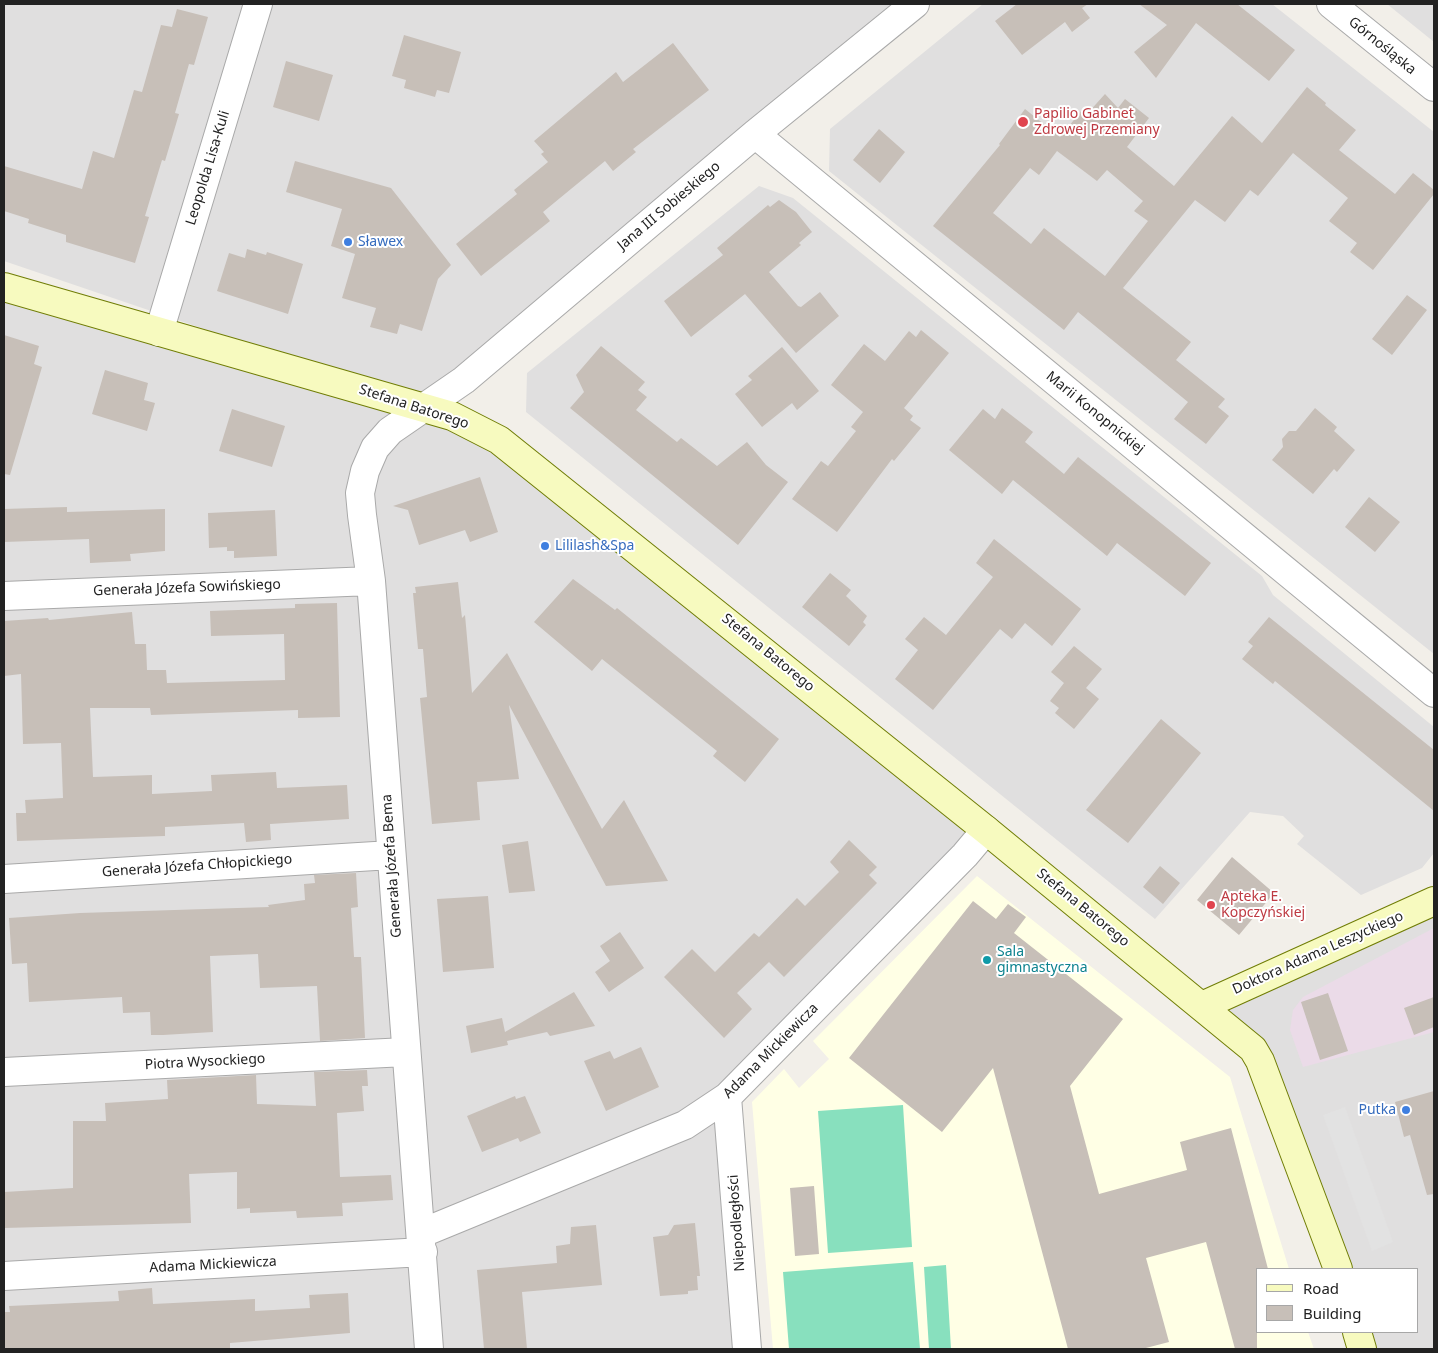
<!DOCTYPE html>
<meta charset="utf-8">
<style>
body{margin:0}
#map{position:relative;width:1438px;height:1353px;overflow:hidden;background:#f2efe9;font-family:"Noto Sans",sans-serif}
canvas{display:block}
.frame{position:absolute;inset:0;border:5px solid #222;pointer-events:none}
.legend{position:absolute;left:1256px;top:1268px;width:162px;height:65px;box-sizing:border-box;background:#fff;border:1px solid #a7a7a7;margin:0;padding:6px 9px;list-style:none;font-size:15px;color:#222}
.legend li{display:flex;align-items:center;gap:10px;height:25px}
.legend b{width:25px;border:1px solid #a7a7a7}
</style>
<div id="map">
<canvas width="1438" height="1353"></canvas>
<div class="frame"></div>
<ul class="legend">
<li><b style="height:6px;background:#f7fabf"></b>Road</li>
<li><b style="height:14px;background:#c7bfb8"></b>Building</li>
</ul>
</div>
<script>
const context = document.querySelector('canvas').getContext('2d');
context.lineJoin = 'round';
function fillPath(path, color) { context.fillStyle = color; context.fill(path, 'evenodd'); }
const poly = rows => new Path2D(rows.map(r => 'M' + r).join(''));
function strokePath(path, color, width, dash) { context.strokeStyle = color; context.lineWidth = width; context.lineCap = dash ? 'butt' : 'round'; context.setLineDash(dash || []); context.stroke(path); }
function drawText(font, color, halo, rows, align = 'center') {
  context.font = font + ' "Noto Sans",sans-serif'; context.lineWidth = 4; context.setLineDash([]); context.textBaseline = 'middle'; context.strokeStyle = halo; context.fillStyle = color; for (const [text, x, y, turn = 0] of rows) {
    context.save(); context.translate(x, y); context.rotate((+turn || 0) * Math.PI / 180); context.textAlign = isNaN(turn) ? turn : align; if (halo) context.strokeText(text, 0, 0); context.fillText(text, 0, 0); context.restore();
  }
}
const residential = poly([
 [4,4,911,4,422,403,4,261],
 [983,4,1272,4,1434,132,1434,654,829,171,830,129],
 [1387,4,1434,4,1434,42],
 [759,186,793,198,1262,576,1273,595,1434,727,1434,853,1422,868,1361,895,1297,844,1304,836,1283,816,1250,812,1155,919,526,412,527,373],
 [4,292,413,409,359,458,402,1049,4,1069],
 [422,412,463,424,981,830,733,1083,678,1116,425,1225,371,533,374,462],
 [1434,911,1434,1349,1365,1349,1360,1332,1417,1332,1417,1269,1342,1269,1260,1048,1227,1007],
 [403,1056,424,1349,4,1349,4,1076],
 [723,1107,752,1349,435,1349,426,1235]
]);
const industrial = poly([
 [1434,928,1434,1032,1303,1067,1290,1030,1293,1010,1303,997]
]);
const education = poly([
 [977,876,1230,1077,1289,1269,1257,1269,1257,1332,1308,1332,1314,1349,773,1349,752,1102,784,1069,799,1088,829,1059,813,1041]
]);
const pitch = poly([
 [903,1105,912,1247,828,1253,818,1111],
 [913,1262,920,1349,789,1349,783,1272],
 [946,1265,951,1349,929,1349,924,1267]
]);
const parking = poly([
 [1345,1107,1393,1242,1372,1251,1323,1115]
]);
const building = poly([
 [1017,4,1088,4,1082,8,1090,18,1072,32,1065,22,1022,55,995,21],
 [1139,4,1237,4,1295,50,1269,81,1196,23,1156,78,1134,52,1167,25],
 [177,9,208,17,194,65,189,64,175,113,179,114,165,161,162,160,145,216,149,217,135,263,66,242,66,235,28,223,29,219,4,211,4,166,82,189,93,151,114,158,134,90,142,92,161,25,172,27],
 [404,35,461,52,449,93,437,90,435,97,404,88,406,80,392,76],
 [673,43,709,90,633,149,636,152,613,171,605,161,543,212,550,221,481,276,456,244,517,194,514,190,548,162,541,154,544,152,534,141,616,72,623,82],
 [286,61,333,75,319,121,273,107],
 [1307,87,1326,103,1325,105,1356,130,1339,150,1395,194,1413,173,1434,190,1434,194,1373,270,1350,252,1357,243,1329,221,1348,198,1293,153,1258,196,1250,190,1225,222,1195,200,1123,288,1191,342,1176,360,1225,399,1218,407,1229,416,1206,444,1174,419,1188,402,1078,312,1064,330,933,226,1000,145,999,144,1025,109,1060,137,1082,110,1087,114,1105,94,1118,108,1125,99,1149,118,1127,147,1174,186,1232,116,1262,143],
 [1057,151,1097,181,1107,170,1143,201,1134,211,1148,221,1105,276,1044,228,1031,244,993,213,1030,168,1039,175],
 [879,129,905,152,880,183,853,160],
 [295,161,391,188,451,265,438,279,422,331,400,324,397,334,370,327,376,308,342,298,355,254,331,246,342,209,286,192],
 [779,200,796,212,812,232,799,243,801,245,769,272,798,306,801,307,820,292,839,316,796,353,745,294,691,337,664,301,723,255,717,248,768,205,770,207],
 [247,249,266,255,267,252,303,264,288,314,217,291,229,253,245,258],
 [1407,295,1427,310,1392,355,1372,339],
 [921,330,949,353,904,408,913,416,910,420,921,428,894,461,892,459,837,532,792,499,821,461,828,466,856,431,851,427,863,412,831,385,864,344,885,361,909,331,916,337],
 [4,335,39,346,34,364,42,367,10,475,4,474],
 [601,346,645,382,638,390,647,397,636,410,677,442,681,438,717,466,747,442,766,465,788,482,738,545,570,408,584,392,576,375],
 [782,347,819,391,797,410,792,403,762,427,735,394,752,380,748,376],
 [105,370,148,383,144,400,155,403,147,431,92,414],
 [1002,408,1033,432,1025,442,1064,474,1078,457,1211,563,1185,596,1117,543,1107,556,1013,480,1002,494,949,450,983,409,995,419],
 [1315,408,1337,427,1334,431,1355,450,1337,472,1334,469,1313,494,1272,460,1283,447,1282,439,1289,431,1296,431],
 [232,409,285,426,272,467,219,451],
 [480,477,498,532,470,542,465,530,419,545,408,510,393,506],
 [1369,497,1400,522,1375,552,1345,527],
 [67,507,67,512,165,509,165,551,130,554,131,561,90,563,89,539,4,542,4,509],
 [275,510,277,556,234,558,234,551,227,551,227,547,209,548,208,513],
 [994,539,1081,609,1052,646,1025,623,1012,639,1000,629,933,710,895,679,918,650,905,639,924,617,946,635,993,577,976,563],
 [830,573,851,590,846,596,867,616,863,622,866,625,849,646,802,607],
 [573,579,615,610,617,608,779,739,745,782,713,756,717,751,602,659,592,671,534,622],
 [458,582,462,618,465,615,472,693,507,653,602,829,624,800,668,881,606,886,509,705,519,779,477,782,480,820,432,824,420,698,427,697,423,649,418,649,413,593,416,593,415,587],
 [337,603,340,717,298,718,298,710,151,715,150,708,90,708,93,777,152,775,152,794,212,791,211,775,276,772,277,788,347,785,349,819,270,824,271,840,246,842,244,823,165,827,165,836,17,841,16,813,26,813,25,800,63,798,61,743,23,744,21,674,4,676,4,621,48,618,49,620,132,612,135,644,146,644,147,670,166,670,167,683,285,680,284,634,211,636,210,611,295,608,295,604],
 [1269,617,1434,750,1434,811,1275,681,1273,684,1242,659,1253,646,1248,642],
 [1074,646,1102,669,1086,688,1099,699,1074,729,1055,713,1059,708,1050,701,1064,683,1051,672],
 [1161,719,1201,753,1128,843,1086,810],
 [849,840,877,867,869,875,877,883,784,977,769,962,737,993,752,1009,724,1038,664,977,692,949,715,972,754,933,759,937,797,898,805,906,839,872,830,862],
 [528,841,535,891,509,893,502,845],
 [1232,857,1274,893,1239,935,1197,900],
 [1160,866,1180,883,1163,904,1143,887],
 [356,873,358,907,351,908,354,957,361,957,365,1038,320,1041,317,986,260,988,258,954,210,956,213,1032,163,1035,151,1035,150,1012,123,1013,122,997,29,1002,27,963,12,964,9,918,80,913,269,907,268,905,305,900,304,884,315,883,314,875],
 [488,896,494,968,443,972,437,899],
 [973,901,996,919,1008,904,1026,917,1014,933,1123,1019,1070,1086,1099,1194,1187,1170,1180,1142,1231,1128,1268,1269,1257,1269,1257,1349,1235,1349,1206,1242,1146,1258,1169,1342,1142,1349,1068,1349,993,1068,942,1132,849,1058],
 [620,932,644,968,609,992,595,972,610,961,600,946],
 [574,992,595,1026,550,1036,547,1032,507,1041,508,1045,471,1053,466,1026,502,1018,505,1032],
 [1328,993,1348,1051,1320,1060,1301,1002],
 [1434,997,1434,1027,1414,1035,1404,1008],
 [641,1047,659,1087,606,1111,584,1061,610,1051,614,1059],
 [367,1070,368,1086,362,1086,364,1111,337,1113,340,1177,391,1175,393,1200,342,1203,343,1216,297,1218,296,1211,250,1213,250,1208,237,1209,237,1172,189,1174,191,1223,4,1228,4,1192,73,1188,73,1121,106,1121,105,1103,168,1099,167,1080,256,1075,257,1104,316,1106,314,1072],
 [1434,1091,1434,1194,1427,1195,1410,1135,1404,1137,1395,1102],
 [515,1096,516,1099,525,1096,541,1133,520,1142,518,1138,482,1152,467,1116],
 [814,1186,819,1254,795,1256,790,1188],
 [695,1223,700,1276,697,1276,698,1290,688,1291,688,1294,660,1296,653,1237,668,1235,674,1225],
 [596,1225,602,1285,522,1292,527,1349,484,1349,477,1270,557,1263,556,1246,570,1244,571,1227],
 [152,1288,153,1304,255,1299,255,1311,310,1308,309,1295,348,1293,350,1333,230,1343,230,1349,4,1349,4,1312,10,1312,9,1306,119,1301,118,1291]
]);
const street = poly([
 [1331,4,1434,87],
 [755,134,1434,693],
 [159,332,258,4],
 [4,596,371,581],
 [4,879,391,855],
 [4,1072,406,1052],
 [727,1097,747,1349],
 [422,1233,685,1125,727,1097,965,855,986,830],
 [4,1276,423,1252],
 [429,1349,371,581,362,515,360,493,365,471,375,448,390,431,464,380,755,134,915,4]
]);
const secondary = poly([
 [4,287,452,416,499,440,986,830,1253,1049,1260,1061,1338,1269],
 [1202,1006,1434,901],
 [1357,1332,1362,1349]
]);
const markers = [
 [1023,122,6,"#e0444e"],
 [348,242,5,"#3f7fe0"],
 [545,546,5,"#3f7fe0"],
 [1211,905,5,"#e0444e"],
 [987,960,5,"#0f9aa8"],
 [1406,1110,5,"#3f7fe0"]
];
const streetNames = [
 ["Górnośląska",1382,46,39],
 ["Leopolda Lisa-Kuli",208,168,-73],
 ["Jana III Sobieskiego",669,206,-40],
 ["Stefana Batorego",414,407,18],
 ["Marii Konopnickiej",1095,413,39],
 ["Generała Józefa Sowińskiego",187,588,-2],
 ["Stefana Batorego",768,653,39],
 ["Generała Józefa Chłopickiego",197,866,-4],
 ["Generała Józefa Bema",392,866,-94],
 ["Stefana Batorego",1083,908,39],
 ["Doktora Adama Leszyckiego",1318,953,-24],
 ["Adama Mickiewicza",771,1051,-45],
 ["Piotra Wysockiego",205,1062,-3],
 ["Niepodległości",737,1223,-94],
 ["Adama Mickiewicza",213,1265,-3]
];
const healthNames = [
 ["Papilio Gabinet",1034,114],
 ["Zdrowej Przemiany",1034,130],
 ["Apteka E.",1221,897],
 ["Kopczyńskiej",1221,913]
];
const shopNames = [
 ["Sławex",358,242],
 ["Lililash&Spa",555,546],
 ["Putka",1396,1110,"right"]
];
const cultureNames = [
 ["Sala",997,952],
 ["gimnastyczna",997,968]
];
fillPath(residential, '#e0dfdf');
fillPath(industrial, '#ebdbe8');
fillPath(education, '#ffffe5');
fillPath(pitch, '#88e0be');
fillPath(parking, '#e2e2e2');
fillPath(building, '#c7bfb8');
strokePath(street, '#a9a9a9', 30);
strokePath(secondary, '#707d05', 30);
strokePath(street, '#fff', 28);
strokePath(secondary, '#f7fabf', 28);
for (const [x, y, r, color] of markers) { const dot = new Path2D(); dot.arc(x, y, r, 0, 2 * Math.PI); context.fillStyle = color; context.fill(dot); strokePath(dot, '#fff', 2); }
drawText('14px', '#222', '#fff', streetNames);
drawText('14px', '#be3a42', '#fff', healthNames, 'left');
drawText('14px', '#366cbe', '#fff', shopNames, 'left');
drawText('14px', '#0d838f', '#fff', cultureNames, 'left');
</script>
